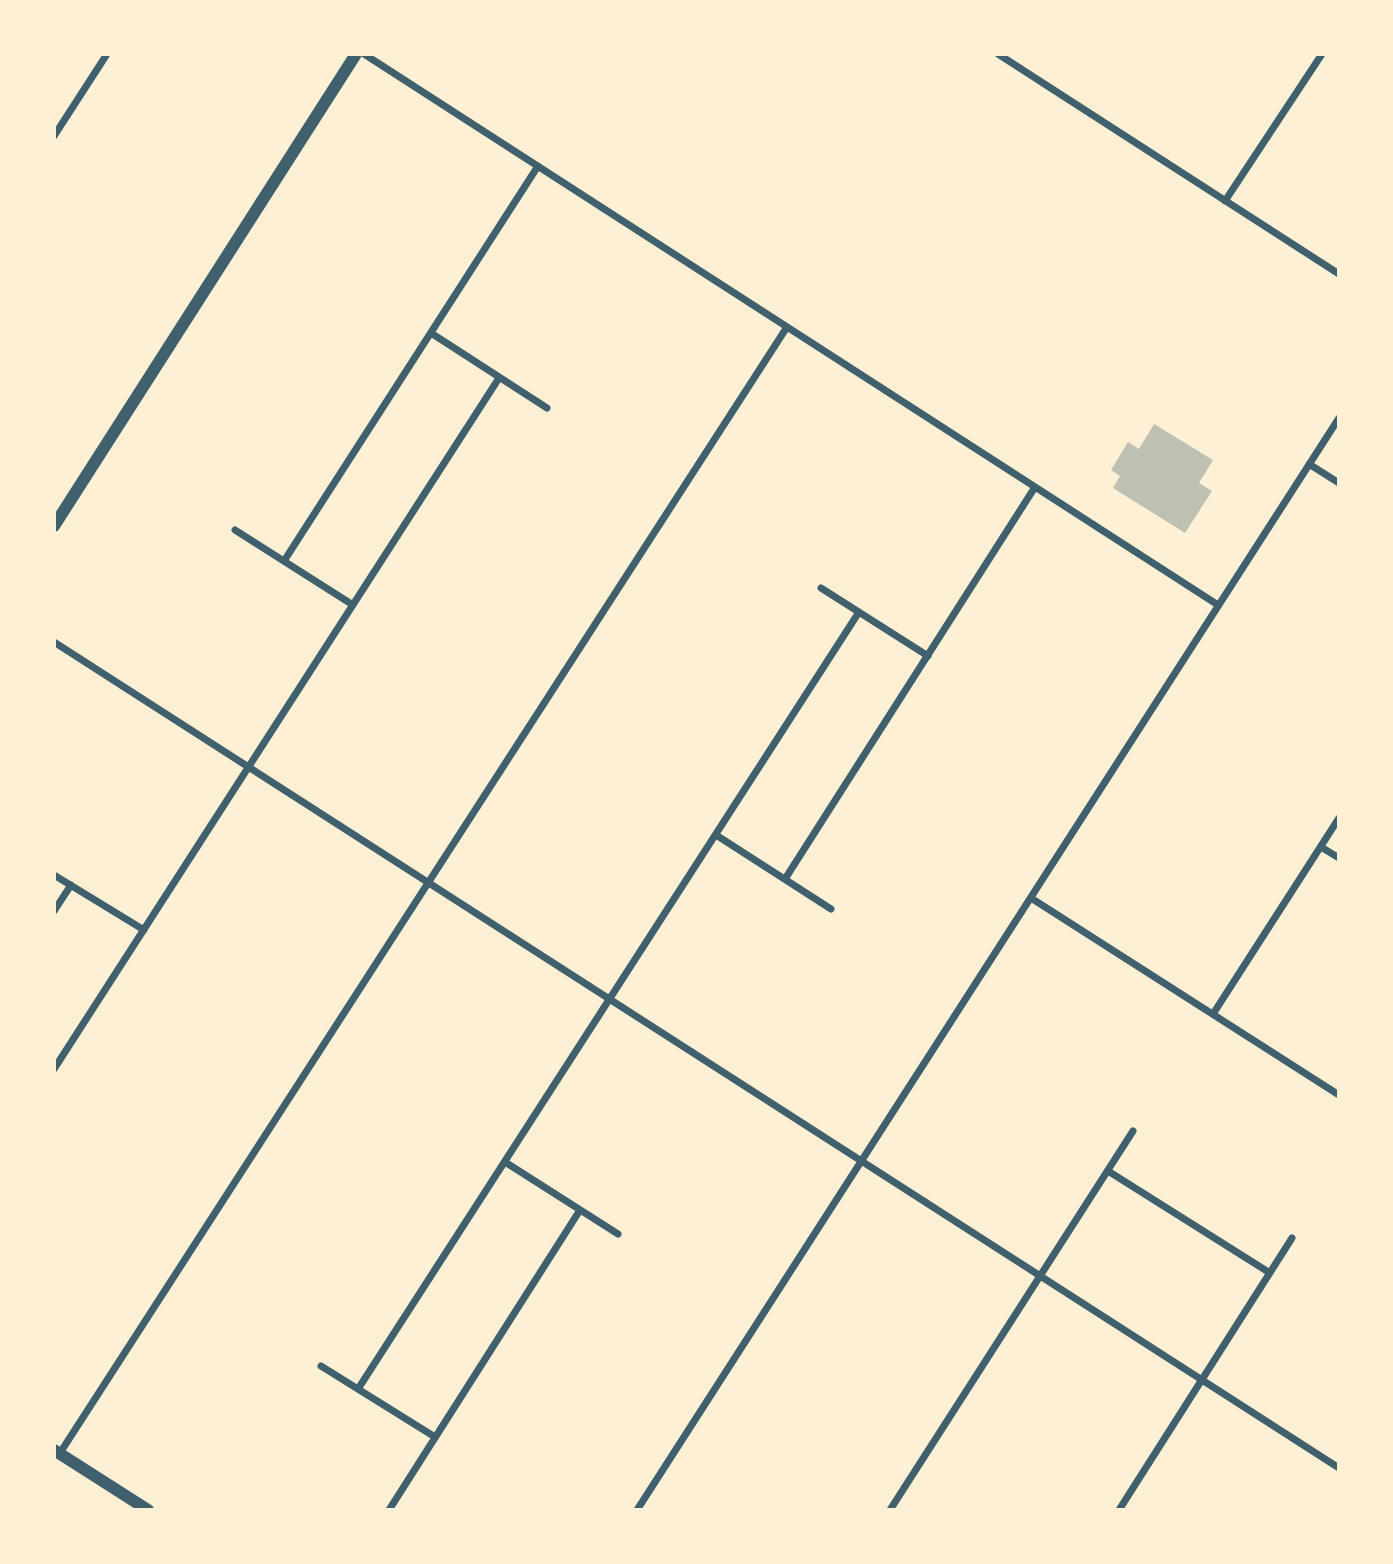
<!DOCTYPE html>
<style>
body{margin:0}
#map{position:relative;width:1393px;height:1564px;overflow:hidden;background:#fdf0d5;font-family:Signika,sans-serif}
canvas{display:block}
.frame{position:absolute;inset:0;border:56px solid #fdf0d5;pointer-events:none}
</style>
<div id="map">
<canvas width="1393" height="1564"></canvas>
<div class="frame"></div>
</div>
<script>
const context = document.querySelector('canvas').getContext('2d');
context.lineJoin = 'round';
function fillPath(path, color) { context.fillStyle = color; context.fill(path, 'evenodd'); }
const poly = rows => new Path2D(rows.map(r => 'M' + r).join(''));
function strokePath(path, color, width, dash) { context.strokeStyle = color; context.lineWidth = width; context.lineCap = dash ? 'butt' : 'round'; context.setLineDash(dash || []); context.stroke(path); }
const building = poly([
 [1154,424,1213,460,1199,483,1212,491,1185,533,1113,488,1120,476,1111,470,1128,442,1139,449]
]);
const minor = poly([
 [364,54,1218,605],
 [998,54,1339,274],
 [54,136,107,54],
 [1225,201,1322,54],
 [431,333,547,408],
 [1309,464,1339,483],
 [235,530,353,605],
 [284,561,538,166],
 [821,588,928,656],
 [54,642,1339,1468],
 [716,835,831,909],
 [1321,847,1339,858],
 [54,875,144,930],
 [785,879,1035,487],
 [1031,898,1339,1095],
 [54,911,71,885],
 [1213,1014,1339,818],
 [54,1069,499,378],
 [505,1162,618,1234],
 [1108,1171,1270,1273],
 [321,1366,435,1437],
 [358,1389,859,612],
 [60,1453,787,327],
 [389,1510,580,1210],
 [637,1510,1339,418],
 [890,1510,1133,1131],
 [1119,1510,1292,1238]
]);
const tertiary = poly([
 [54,526,356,54],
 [54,1450,148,1510]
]);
fillPath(building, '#bec0b2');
strokePath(minor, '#3f606c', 7);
strokePath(tertiary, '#3f606c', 12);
</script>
